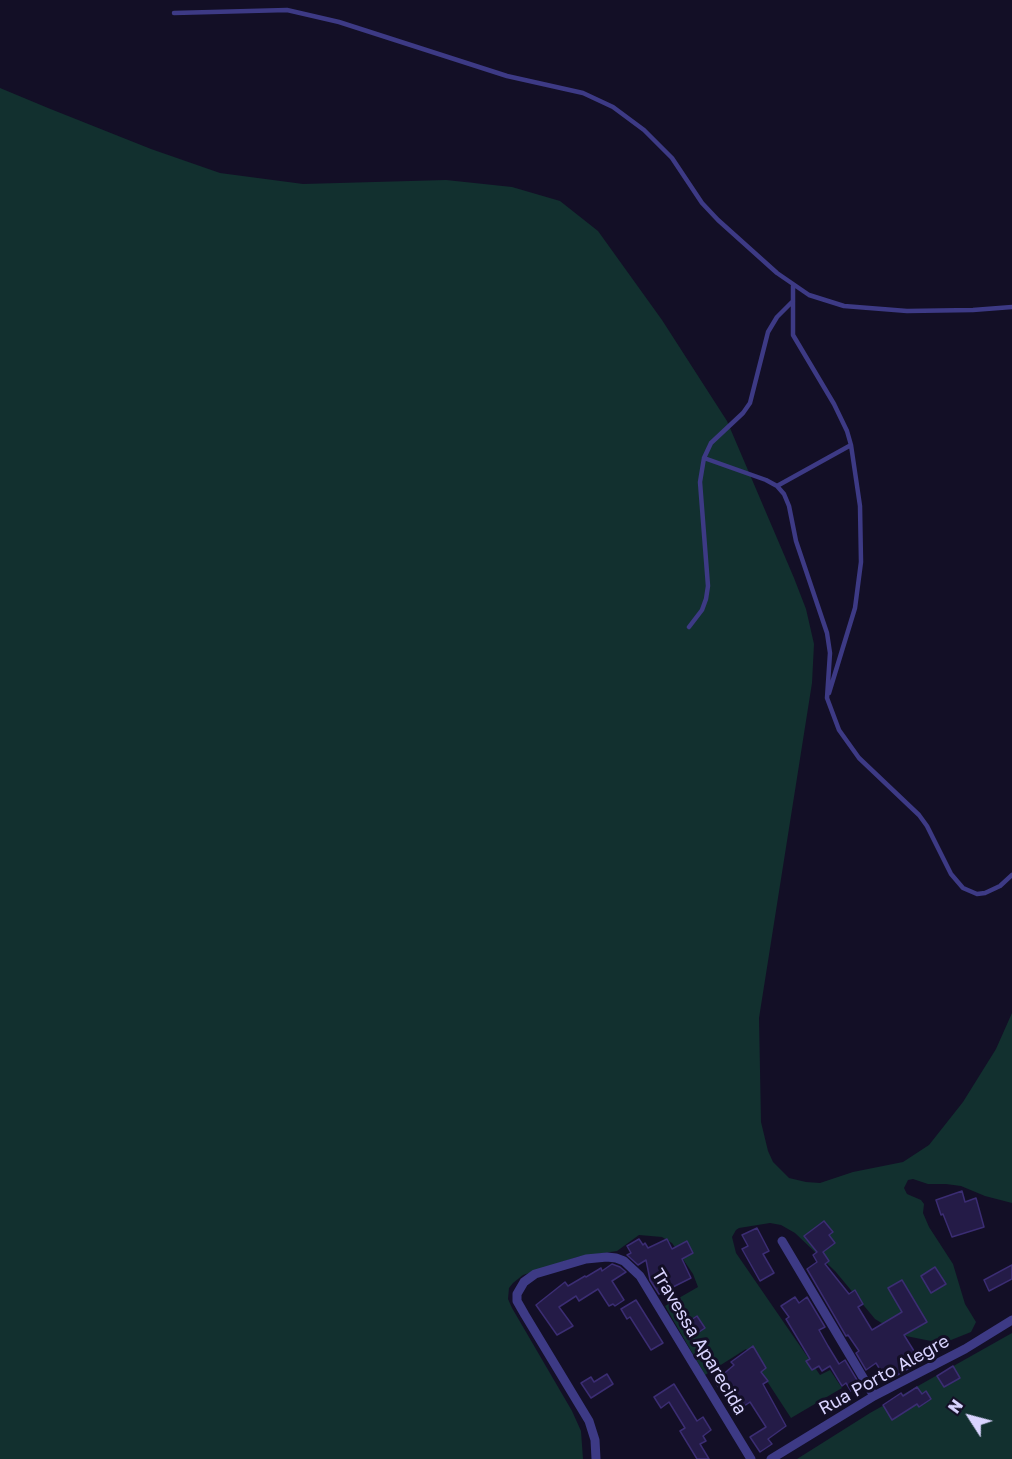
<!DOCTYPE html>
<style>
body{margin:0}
#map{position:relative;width:1012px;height:1459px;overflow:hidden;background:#130f26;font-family:"Golos Text",sans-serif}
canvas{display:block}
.north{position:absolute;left:940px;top:1387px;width:60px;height:60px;-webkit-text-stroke:4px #130f26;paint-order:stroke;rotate:306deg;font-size:16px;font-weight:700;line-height:24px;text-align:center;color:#d9d4ff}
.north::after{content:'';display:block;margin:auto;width:21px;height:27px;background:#d9d4ff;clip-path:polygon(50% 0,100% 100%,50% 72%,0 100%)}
</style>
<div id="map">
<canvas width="1012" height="1459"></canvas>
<div class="north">N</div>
</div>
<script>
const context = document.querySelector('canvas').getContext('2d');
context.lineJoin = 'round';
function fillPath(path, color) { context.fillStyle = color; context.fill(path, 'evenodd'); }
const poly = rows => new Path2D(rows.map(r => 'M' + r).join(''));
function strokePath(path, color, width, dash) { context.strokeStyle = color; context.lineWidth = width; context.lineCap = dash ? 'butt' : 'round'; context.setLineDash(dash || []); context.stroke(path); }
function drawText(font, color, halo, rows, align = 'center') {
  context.font = font + ' "Golos Text",sans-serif'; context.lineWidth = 6; context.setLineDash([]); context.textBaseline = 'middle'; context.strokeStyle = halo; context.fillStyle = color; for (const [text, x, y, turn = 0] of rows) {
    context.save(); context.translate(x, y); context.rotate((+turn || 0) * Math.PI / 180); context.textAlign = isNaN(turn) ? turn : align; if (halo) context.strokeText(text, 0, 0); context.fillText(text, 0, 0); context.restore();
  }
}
const green = poly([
 [0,88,48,108,151,149,220,173,303,184,446,180,512,187,560,201,598,231,662,320,727,421,794,578,806,609,814,644,812,683,759,1018,761,1122,768,1151,773,1162,789,1178,806,1182,820,1183,853,1172,903,1162,929,1145,963,1102,996,1049,1012,1013,1012,1203,985,1196,961,1186,946,1184,928,1184,913,1179,908,1180,904,1188,907,1194,921,1200,924,1204,923,1213,929,1227,953,1264,965,1304,976,1322,971,1332,946,1342,931,1341,901,1335,875,1319,835,1271,795,1233,781,1225,770,1223,739,1228,736,1230,732,1237,736,1253,820,1375,830,1370,842,1388,791,1418,746,1349,705,1375,665,1306,698,1287,693,1274,672,1243,662,1237,639,1235,617,1251,577,1257,523,1275,513,1283,509,1288,508,1299,512,1308,572,1411,581,1431,583,1459,0,1459],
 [1012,1333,1012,1459,797,1459,870,1413]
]);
const building = poly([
 [962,1191,965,1202,976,1198,984,1227,952,1237,943,1214,941,1215,936,1200,962,1191],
 [824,1221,833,1232,829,1235,835,1243,823,1252,829,1261,825,1264,849,1294,855,1290,863,1304,858,1307,872,1330,902,1312,888,1288,902,1280,927,1322,904,1335,919,1359,912,1364,913,1366,887,1381,876,1363,866,1370,856,1353,859,1351,848,1335,846,1336,807,1269,817,1262,813,1255,817,1252,804,1236,824,1221],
 [757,1228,769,1251,763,1254,774,1273,760,1281,742,1249,748,1246,742,1235,757,1228],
 [639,1239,643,1245,645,1243,648,1248,667,1239,672,1249,687,1241,693,1253,682,1259,691,1278,659,1294,650,1280,646,1260,638,1265,627,1255,631,1253,627,1246,639,1239],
 [612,1264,620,1267,626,1272,612,1281,624,1300,615,1306,613,1304,609,1306,598,1289,579,1301,576,1296,559,1307,573,1326,557,1335,536,1305,565,1282,568,1286,585,1276,586,1277,601,1268,602,1271,612,1264],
 [1012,1265,1012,1279,989,1291,984,1280,1012,1265],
 [935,1267,946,1284,931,1293,921,1276,935,1267],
 [795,1297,799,1303,807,1297,825,1327,819,1330,828,1346,839,1364,845,1360,860,1385,851,1391,846,1383,842,1386,830,1366,822,1371,819,1366,812,1370,806,1361,810,1359,786,1319,789,1317,781,1306,795,1297],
 [636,1300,663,1343,651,1350,630,1317,627,1319,621,1309,636,1300],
 [697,1316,705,1328,693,1336,685,1324,697,1316],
 [753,1346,766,1368,761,1372,768,1381,763,1384,786,1426,768,1439,772,1444,760,1452,750,1437,766,1427,750,1402,737,1411,728,1402,717,1385,723,1381,720,1377,734,1365,731,1362,753,1346],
 [953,1366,960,1378,944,1387,937,1376,953,1366],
 [607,1374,613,1384,591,1398,581,1383,591,1377,594,1382,607,1374],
 [674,1384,697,1421,703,1417,711,1430,703,1436,706,1441,700,1444,709,1459,697,1459,680,1431,685,1428,669,1402,661,1408,654,1397,674,1384],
 [917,1387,922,1394,926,1391,931,1399,919,1407,917,1404,892,1420,883,1405,901,1393,903,1396,917,1387]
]);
const service = poly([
 [174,13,287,10,339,22,507,76,583,93,613,107,644,130,672,158,702,203,718,220,777,273,809,295,844,306,907,311,973,310,1012,307],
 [793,286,793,335,834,404,847,431,851,445,860,506,861,562,855,608,829,693],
 [704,458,766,480,777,486,784,494,789,506,796,541,827,633,830,653,827,698,839,730,859,758,919,815,927,826,951,874,963,888,977,894,985,893,1000,886,1012,875],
 [777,486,851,445],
 [689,627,702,610,706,599,708,586,700,482,704,458,711,443,743,413,750,403,768,332,777,317,793,301]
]);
const minor = poly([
 [782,1241,874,1396],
 [596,1459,595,1440,589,1421,525,1315,517,1301,517,1294,524,1282,535,1274,586,1259,607,1257,616,1258,624,1261,640,1276,751,1459],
 [771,1459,874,1396,965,1349,1012,1320]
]);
const streetNames = [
 ["Travessa Aparecida",699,1342,59],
 ["Rua Porto Alegre",884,1375,-29]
];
fillPath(green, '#12302f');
fillPath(building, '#241b47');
strokePath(building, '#3b2d73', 1.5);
strokePath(service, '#3d3a85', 4.5);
strokePath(minor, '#3d3a85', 9);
drawText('18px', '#d9d4ff', '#130f26', streetNames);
</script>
